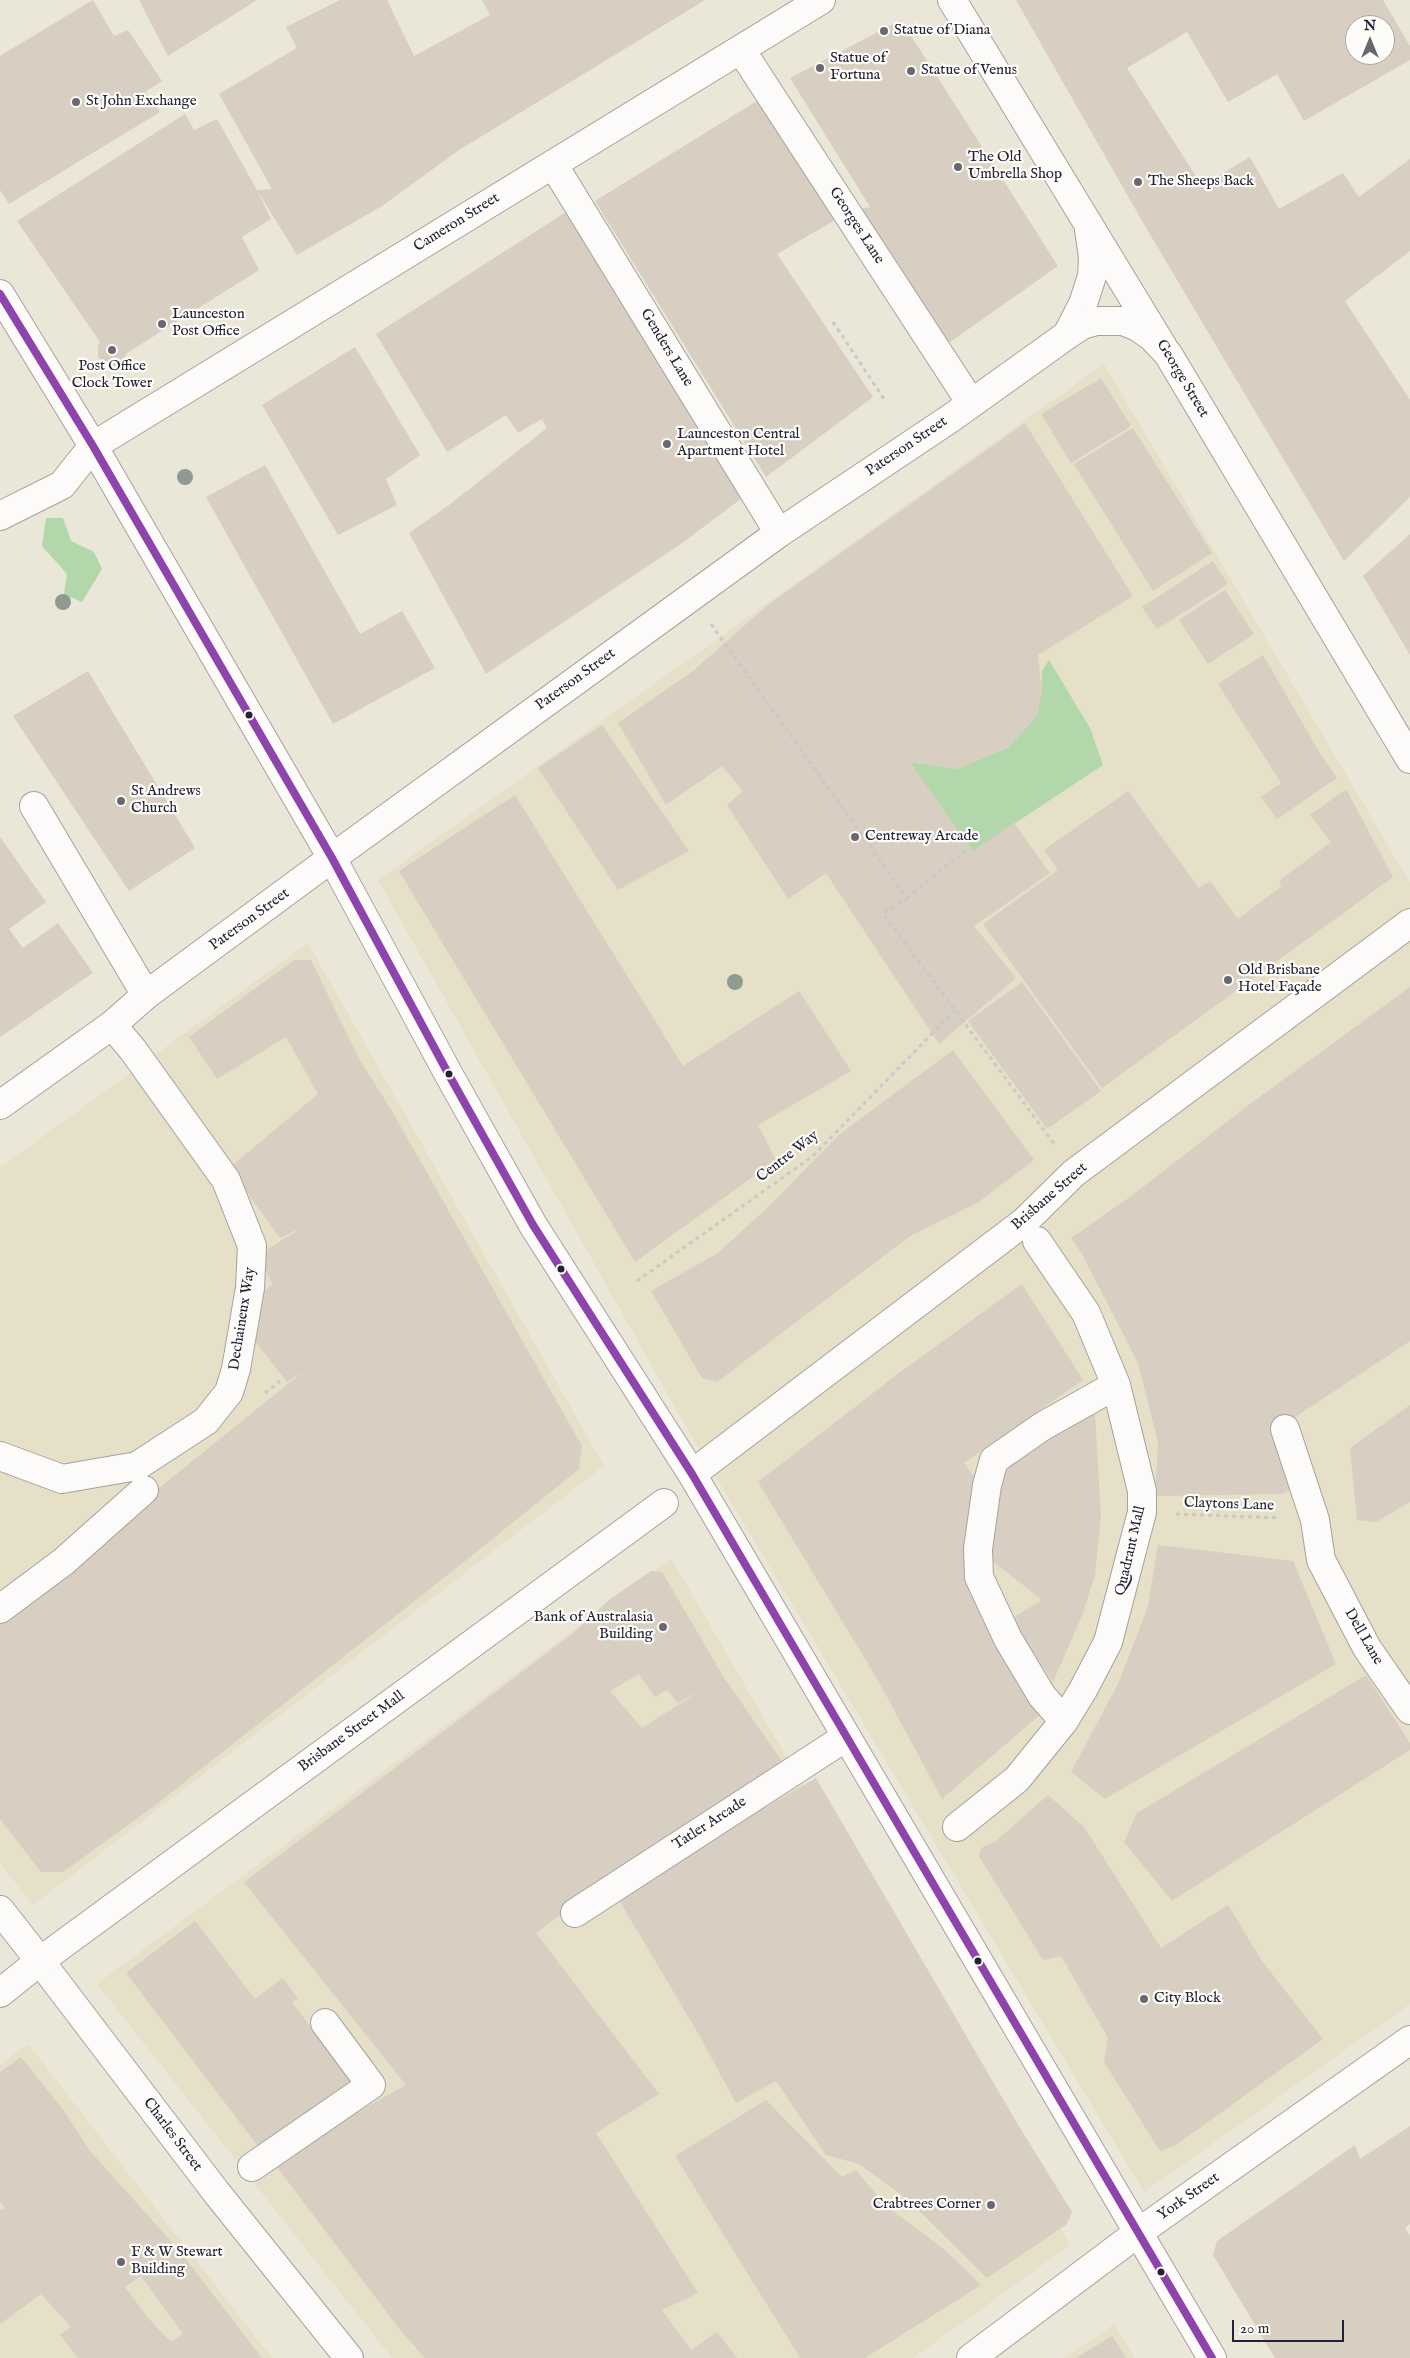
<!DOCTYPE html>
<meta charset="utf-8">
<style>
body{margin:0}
#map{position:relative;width:1410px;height:2358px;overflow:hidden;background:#eae6d8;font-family:"IM FELL English",serif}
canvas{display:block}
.north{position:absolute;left:1345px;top:15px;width:50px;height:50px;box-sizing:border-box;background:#fdfcf7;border:1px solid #a5a5ac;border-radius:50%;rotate:0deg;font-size:14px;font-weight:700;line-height:20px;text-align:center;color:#22223b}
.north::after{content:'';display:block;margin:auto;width:18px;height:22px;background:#686772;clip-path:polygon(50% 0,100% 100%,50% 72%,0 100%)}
.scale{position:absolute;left:1232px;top:2320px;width:112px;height:22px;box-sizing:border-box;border:2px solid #22223b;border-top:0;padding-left:6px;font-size:15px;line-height:18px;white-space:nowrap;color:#22223b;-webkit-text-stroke:4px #fdfcf7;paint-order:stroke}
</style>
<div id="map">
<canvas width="1410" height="2358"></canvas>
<div class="north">N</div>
<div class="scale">20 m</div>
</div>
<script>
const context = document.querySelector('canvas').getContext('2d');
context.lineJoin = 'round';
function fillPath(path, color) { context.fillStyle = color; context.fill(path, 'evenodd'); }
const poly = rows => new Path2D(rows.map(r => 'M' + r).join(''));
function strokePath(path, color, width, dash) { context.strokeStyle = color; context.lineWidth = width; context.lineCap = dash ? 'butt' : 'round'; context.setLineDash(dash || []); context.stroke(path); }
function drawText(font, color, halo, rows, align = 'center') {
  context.font = font + ' "IM FELL English",serif'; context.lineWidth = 4.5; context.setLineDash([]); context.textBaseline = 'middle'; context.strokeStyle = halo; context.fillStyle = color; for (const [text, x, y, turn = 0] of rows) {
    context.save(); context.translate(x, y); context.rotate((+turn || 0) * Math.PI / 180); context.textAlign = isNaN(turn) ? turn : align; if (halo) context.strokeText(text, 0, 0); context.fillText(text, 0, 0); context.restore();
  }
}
const built = poly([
 [1104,364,1410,883,1410,2004,1144,2192,688,1430,378,880],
 [308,943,604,1466,33,1905,0,1863,0,1168],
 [671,1558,1070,2245,913,2358,392,2358,97,1984],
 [28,2044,272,2358,0,2358,0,2065],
 [1114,2324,1135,2358,1065,2358]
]);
const green = poly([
 [46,518,63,518,71,541,94,552,102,569,82,602,64,594,67,574,42,546],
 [1049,660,1090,728,1103,765,973,851,916,779,910,762,957,769,1009,747,1037,715,1042,690,1042,671]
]);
const building = poly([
 [93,0,114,36,128,30,162,81,145,92,160,112,9,204,0,190,0,56],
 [139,0,257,0,168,56],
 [340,0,387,0,414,56,490,15,482,0,705,0,459,150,382,206,297,255,257,190,272,189,219,94,297,48,286,27],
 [1016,0,1383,0,1410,46,1410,60,1304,121,1277,74,1228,102,1187,32,1127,68,1202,186,1250,157,1279,209,1343,173,1359,197,1410,159,1410,251,1345,301,1410,400,1410,497,1344,561,1145,226],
 [1355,25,1385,25,1385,55,1355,55],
 [901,20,1058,266,943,347,860,209,870,207,790,78],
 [765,96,842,216,777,254,873,397,766,477,595,201],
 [185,114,194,130,217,119,257,190,271,219,242,237,259,270,127,353,121,364,111,367,106,365,98,357,98,347,100,342,17,221],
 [569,210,750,492,678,546,486,674,409,533,449,505,547,428,542,419,518,433,506,415,447,452,376,334],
 [355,347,420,455,386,479,397,505,338,535,262,405],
 [1101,378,1131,426,1071,463,1041,414],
 [1025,423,1133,596,1038,655,1042,690,1037,715,1009,747,957,769,910,762,973,851,1014,823,1050,873,974,926,1016,978,939,1044,826,873,788,899,727,805,743,791,722,766,666,805,618,723,693,671,769,604],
 [1133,428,1212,553,1153,591,1074,464],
 [265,465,360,634,402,611,435,668,333,724,206,497],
 [1410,534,1410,655,1363,576],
 [1213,561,1228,584,1157,629,1142,607],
 [1225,590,1254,634,1208,664,1179,620],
 [1263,655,1321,755,1337,778,1277,819,1261,797,1281,783,1218,684],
 [88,671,195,848,129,891,13,716],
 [602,725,689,851,618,890,538,768],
 [1346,789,1393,877,1102,1088,983,924,1058,870,1044,850,1128,791,1199,888,1210,881,1238,919,1282,886,1279,881,1331,842,1310,815],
 [515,795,683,1066,799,991,851,1071,758,1125,776,1160,635,1262,399,871],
 [0,837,46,902,9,929,23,948,58,923,93,973,0,1037],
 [294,960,311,960,359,1059,392,1111,582,1446,579,1469,464,1562,154,1806,63,1872,41,1872,0,1819,0,1617,305,1370,287,1382,248,1332,252,1301,273,1284,257,1256,303,1227,280,1238,229,1168,318,1094,286,1037,217,1079,189,1037],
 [1022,982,1101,1091,1047,1129,968,1021],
 [1410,987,1410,1341,1274,1431,1296,1485,1282,1494,1155,1496,1158,1442,1138,1363,1081,1252,1071,1238,1130,1197,1250,1104],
 [953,1050,1034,1160,977,1203,910,1236,717,1382,702,1378,651,1291,718,1253,767,1208,840,1134],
 [1022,1284,1083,1380,964,1463,977,1481,968,1577,1042,1713,942,1799,879,1682,758,1482,899,1373],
 [1410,1405,1410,1502,1376,1522,1357,1520,1350,1448],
 [1084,1412,1095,1415,1101,1515,1095,1575,1083,1613,1053,1682,1011,1619,1042,1600,990,1559,1005,1464],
 [1158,1545,1293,1561,1336,1664,1105,1799,1071,1772,1119,1682,1148,1606],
 [651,1571,662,1572,723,1676,783,1763,625,1865,536,1933,659,2094,596,2133,698,2293,662,2310,691,2350,717,2332,737,2358,425,2358,401,2331,277,2167,351,2116,406,2085,244,1882,571,1635,609,1600],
 [639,1674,655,1697,667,1690,678,1703,705,1688,642,1728,610,1691],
 [1366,1675,1410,1743,1410,1750,1172,1901,1124,1842,1137,1813],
 [816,1778,1017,2123,1072,2212,1067,2224,987,2278,907,2199,859,2164,826,2155,776,2081,736,2103,698,2033,616,1895],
 [1048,1795,1084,1827,1161,1948,1228,1905,1262,1961,1323,2039,1176,2145,1160,2151,1104,2062,1108,2038,1061,1956,1043,1960,979,1856,981,1848,996,1841],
 [195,1921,255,1999,283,1978,298,1999,292,2002,352,2083,261,2150,126,1973],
 [21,2057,64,2111,90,2151,178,2249,262,2358,78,2358,60,2335,71,2327,41,2294,0,2324,0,2209,5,2209,0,2201,0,2072],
 [141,2276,183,2334,171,2342,149,2319,125,2287],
 [766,2100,842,2177,856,2170,884,2204,946,2251,981,2285,865,2358,800,2358,675,2156],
 [1410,2126,1410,2224,1405,2228,1410,2235,1410,2358,1275,2358,1213,2255,1217,2241,1355,2145,1360,2159],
 [1112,2336,1126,2358,1076,2358]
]);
const path = poly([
 [833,322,884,399],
 [711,624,907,898,883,913,1055,1145],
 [907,898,969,848],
 [637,1281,813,1156,956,1009],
 [265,1393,280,1381],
 [1176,1514,1280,1518]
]);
const minor = poly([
 [952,0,1163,347],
 [741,50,971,403],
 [553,164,779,533],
 [0,294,93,446,332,858,449,1075,533,1225,692,1474,1212,2358],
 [1067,335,1083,304,1092,276,1093,257,1089,230],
 [0,516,62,485,93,446,821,0],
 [34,806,146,995],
 [1285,1429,1315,1520,1321,1560,1367,1648,1410,1710],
 [0,1456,62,1479,137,1466,206,1421,229,1392,236,1369,250,1288,252,1246,226,1180,133,1050,112,1025],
 [692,1474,1024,1222,1074,1173,1410,923],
 [0,1609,63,1562,144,1490],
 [1064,1721,1042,1696,1008,1639,979,1577,978,1549,987,1485,994,1460,1043,1426,1116,1385],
 [957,1827,1017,1779,1064,1721,1083,1690,1108,1642,1142,1512,1142,1491,1116,1385,1086,1313,1037,1241],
 [575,1913,846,1737],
 [252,2167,371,2085,325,2023],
 [349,2358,216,2192,40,1961,664,1503]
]);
const highway = poly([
 [0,1105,112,1025,146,995,332,858,779,533,951,418,1067,335,1082,325,1096,321,1123,321,1138,327,1152,337,1168,354,1410,759],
 [0,1910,40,1961,0,1993],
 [971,2358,1139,2232,1410,2040]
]);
const bus1 = poly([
 [0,294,93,446,332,858,449,1075,533,1225,692,1474,1212,2358]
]);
const trees = [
 [185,477],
 [63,602],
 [735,982]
];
const markers = [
 [884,31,5,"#686772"],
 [820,68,5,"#686772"],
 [911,71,5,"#686772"],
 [76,102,5,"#686772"],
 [958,167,5,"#686772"],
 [1138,182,5,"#686772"],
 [162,324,5,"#686772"],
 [112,350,5,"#686772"],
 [667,444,5,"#686772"],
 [249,715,4.5,"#22223b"],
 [121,801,5,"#686772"],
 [855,837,5,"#686772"],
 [1228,980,5,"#686772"],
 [449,1074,4.5,"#22223b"],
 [561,1269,4.5,"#22223b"],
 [663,1627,5,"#686772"],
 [978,1961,4.5,"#22223b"],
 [1144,1999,5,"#686772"],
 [991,2205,5,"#686772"],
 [121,2262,5,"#686772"],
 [1161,2272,4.5,"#22223b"]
];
const poiNames = [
 ["Statue of Diana",894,31],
 ["Statue of",830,59],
 ["Fortuna",830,76],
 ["Statue of Venus",921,71],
 ["St John Exchange",86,102],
 ["The Old",968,158],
 ["Umbrella Shop",968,175],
 ["The Sheeps Back",1148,182],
 ["Launceston",172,315],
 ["Post Office",172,332],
 ["Post Office",112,367,"center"],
 ["Clock Tower",112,384,"center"],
 ["Launceston Central",677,435],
 ["Apartment Hotel",677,452],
 ["St Andrews",131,792],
 ["Church",131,809],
 ["Centreway Arcade",865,837],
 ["Old Brisbane",1238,971],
 ["Hotel Façade",1238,988],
 ["Bank of Australasia",653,1618,"right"],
 ["Building",653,1635,"right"],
 ["City Block",1154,1999],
 ["Crabtrees Corner",981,2205,"right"],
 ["F & W Stewart",131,2253],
 ["Building",131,2270]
];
const streetNames = [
 ["Cameron Street",457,223,-32],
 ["Georges Lane",856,226,57],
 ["Genders Lane",666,348,59],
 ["George Street",1182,379,59],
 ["Paterson Street",907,447,-34],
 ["Paterson Street",576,680,-36],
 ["Paterson Street",250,920,-36],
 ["Centre Way",788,1157,-38],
 ["Brisbane Street",1050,1197,-41],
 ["Dechaineux Way",243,1319,-81],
 ["Claytons Lane",1229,1505,2],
 ["Quadrant Mall",1131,1551,-77],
 ["Dell Lane",1363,1637,60],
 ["Brisbane Street Mall",352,1732,-36],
 ["Tatler Arcade",710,1824,-33],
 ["Charles Street",172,2135,53],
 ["York Street",1189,2197,-35]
];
fillPath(built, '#e6e0c8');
fillPath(green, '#b1d7aa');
fillPath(building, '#d8cec1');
strokePath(minor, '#a4a29d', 30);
strokePath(highway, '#a4a29d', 30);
strokePath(path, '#cac9c7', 3, [4, 4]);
strokePath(minor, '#fcfbf9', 28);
strokePath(highway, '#fcfbf9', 28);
strokePath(bus1, '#8e44ad', 8);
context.fillStyle = '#8f9b90';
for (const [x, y] of trees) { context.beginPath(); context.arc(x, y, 8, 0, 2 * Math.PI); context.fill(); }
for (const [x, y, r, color] of markers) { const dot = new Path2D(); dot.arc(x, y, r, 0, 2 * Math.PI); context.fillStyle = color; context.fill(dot); strokePath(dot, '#fdfcf7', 2); }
drawText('15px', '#22223b', '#fdfcf7', poiNames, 'left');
drawText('15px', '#22223b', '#fdfcf7', streetNames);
</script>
